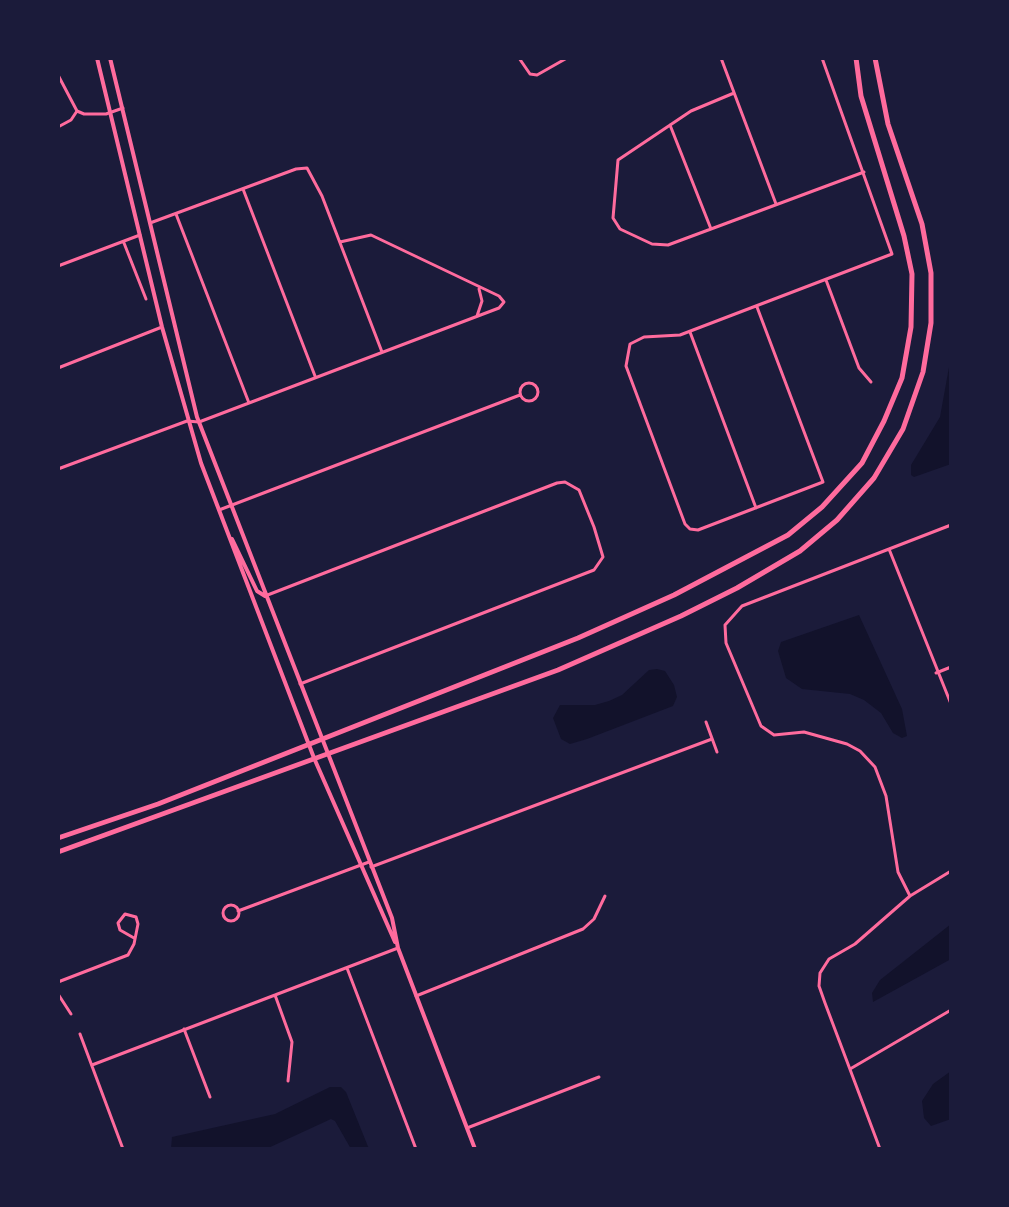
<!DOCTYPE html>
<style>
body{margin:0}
#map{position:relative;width:1009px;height:1207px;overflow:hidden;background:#1b1b3a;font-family:"Public Sans",sans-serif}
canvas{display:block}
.frame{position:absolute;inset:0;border:60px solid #1b1b3a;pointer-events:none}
</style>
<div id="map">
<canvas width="1009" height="1207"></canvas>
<div class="frame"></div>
</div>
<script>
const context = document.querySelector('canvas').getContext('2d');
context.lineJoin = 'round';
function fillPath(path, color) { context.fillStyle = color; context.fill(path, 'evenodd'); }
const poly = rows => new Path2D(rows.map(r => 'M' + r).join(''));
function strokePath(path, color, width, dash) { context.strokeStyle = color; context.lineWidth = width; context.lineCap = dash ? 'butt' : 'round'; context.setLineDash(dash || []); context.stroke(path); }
const water = poly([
 [951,356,951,464,914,477,911,475,911,465,940,417],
 [859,615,902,709,907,736,902,738,893,733,881,713,864,700,850,694,802,689,786,678,778,651,781,642],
 [657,669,665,671,674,685,677,697,673,706,587,739,570,744,561,739,553,718,560,705,595,705,609,701,622,695,649,670],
 [951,924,951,959,873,1002,872,993,880,980],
 [951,1071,951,1119,931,1126,924,1118,922,1101,933,1084],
 [330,1087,341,1087,346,1092,369,1149,351,1149,335,1121,331,1119,266,1149,171,1149,172,1137,275,1114]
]);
const minor = poly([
 [519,58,530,74,537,75,567,58],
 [721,58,776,204],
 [58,75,77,111,84,114,106,114,123,108],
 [734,93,691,111,618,160,613,218,620,229,652,244,668,245,864,172],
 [670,125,711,229],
 [58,127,71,120,77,111],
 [243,189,315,376],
 [176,214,249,403],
 [150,223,296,169,307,168,322,196,382,352],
 [124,243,146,299],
 [58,266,140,235],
 [826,280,859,368,871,382],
 [757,307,823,482,698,530,690,529,685,524,626,366,630,344,644,337,680,335,892,254,822,58],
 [477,316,482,301,479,289],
 [690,332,756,508],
 [58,368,162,327],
 '520 392a9 9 0 1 1 18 0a9 9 0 1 1-18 0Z',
 [58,469,187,421,199,422,499,308,504,302,499,296,371,235,340,242],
 [58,469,58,478],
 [219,510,520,395],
 [889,549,951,704],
 [265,596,557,483,565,482,579,490,594,527,603,557,594,570,300,684],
 [936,673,951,667],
 [706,722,717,752],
 [371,867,712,739],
 [910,896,898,872,886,796,875,767,860,751,847,744,804,732,774,735,761,726,726,643,725,625,742,606,951,525],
 '223 913a8 8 0 1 1 16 0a8 8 0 1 1-16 0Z',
 [238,911,369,862],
 [347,968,416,1149],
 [58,982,128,955,134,944,138,924,136,917,125,914,118,923,120,930,134,938],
 [58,994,71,1014],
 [275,995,292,1042,288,1081],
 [416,996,583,929,594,919,605,896],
 [184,1029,210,1097],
 [80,1034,123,1149],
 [92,1065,398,948],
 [850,1069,951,1010],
 [467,1128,599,1077],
 [880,1149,825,1003,819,986,820,973,829,959,855,944,910,896,951,871]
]);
const tertiary = poly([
 [97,58,162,327,201,463,314,758,395,942],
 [110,58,197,417,392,918,398,948,475,1149],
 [232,539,257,591,265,596]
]);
const primary = poly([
 [58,838,158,804,578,638,674,595,788,535,822,507,862,463,884,421,902,378,911,327,912,274,904,236,861,96,856,58],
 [58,852,558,670,681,616,737,588,800,551,837,520,874,478,903,429,923,372,931,323,931,273,922,224,888,124,875,58]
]);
fillPath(water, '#12122b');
strokePath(minor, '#ff6b9d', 3);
strokePath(tertiary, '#ff6b9d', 4);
strokePath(primary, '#ff6b9d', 5);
</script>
